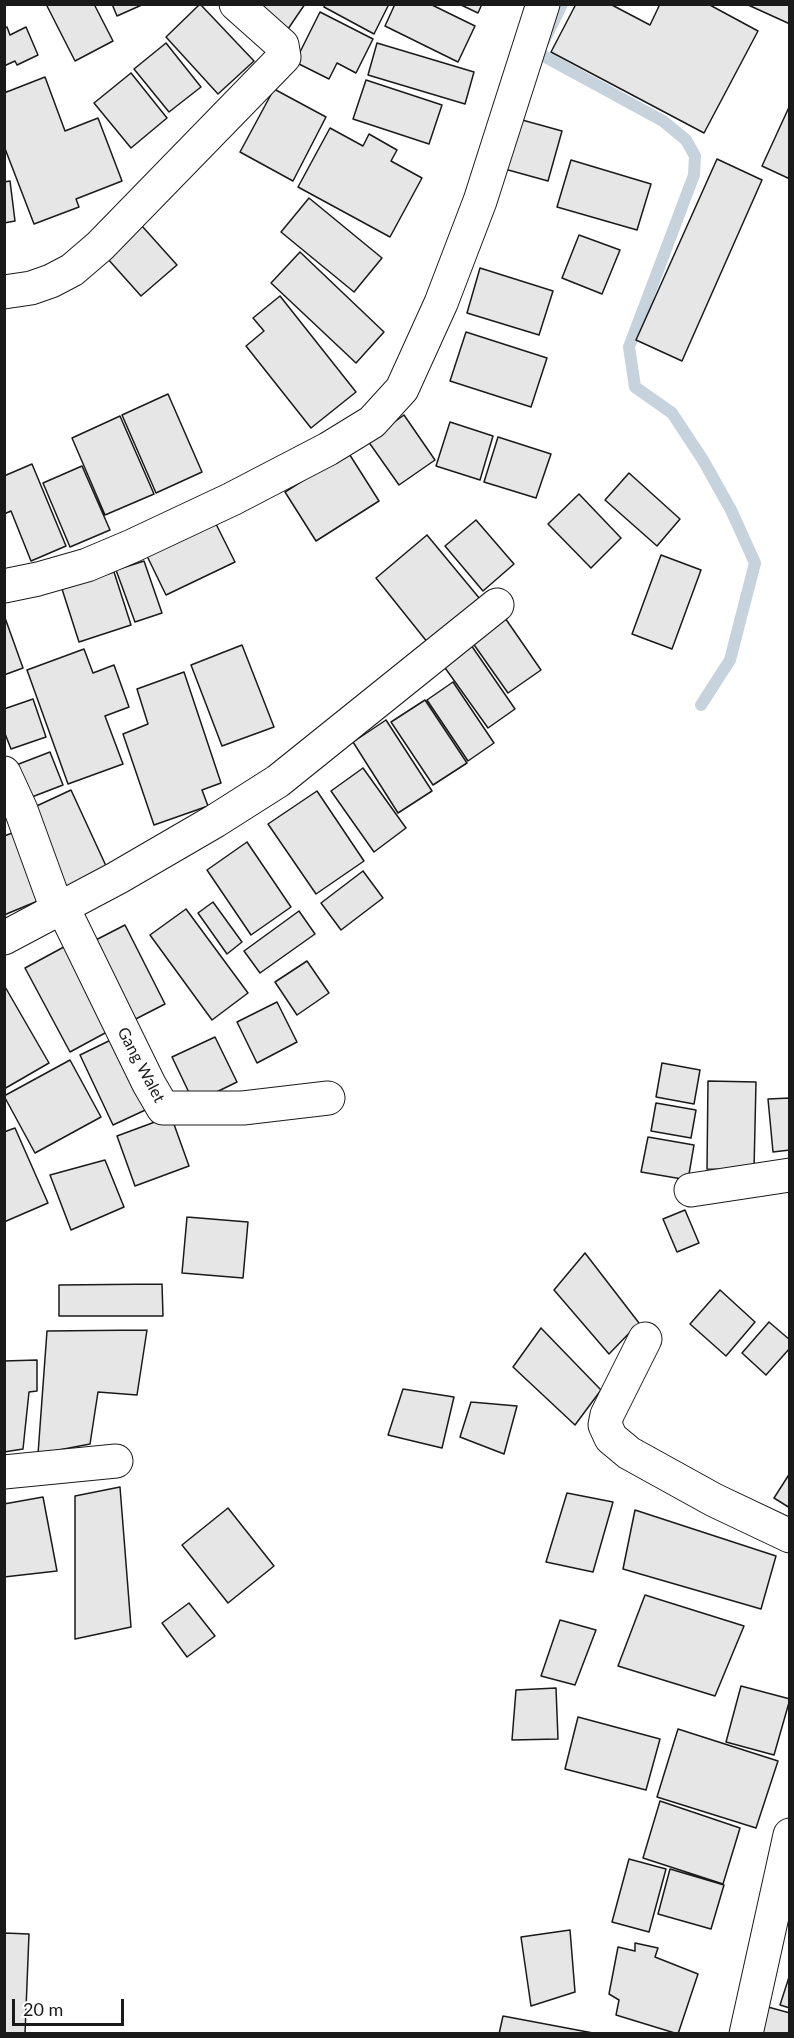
<!DOCTYPE html>
<style>
body{margin:0}
#map{position:relative;width:794px;height:2038px;overflow:hidden;background:#fff;font-family:Lato,sans-serif}
canvas{display:block}
.frame{position:absolute;inset:0;border:6px solid #1a1a1a;pointer-events:none}
.scale{position:absolute;left:12px;top:1999px;width:112px;height:27px;box-sizing:border-box;border:3px solid #1a1a1a;border-top:0;padding-left:8px;font-size:18px;line-height:21px;white-space:nowrap;color:#1a1a1a;-webkit-text-stroke:4px #fff;paint-order:stroke}
</style>
<div id="map">
<canvas width="794" height="2038"></canvas>
<div class="frame"></div>
<div class="scale">20 m</div>
</div>
<script>
const context = document.querySelector('canvas').getContext('2d');
context.lineJoin = 'round';
const poly = rows => new Path2D(rows.map(r => 'M' + r).join(''));
function strokePath(path, color, width, dash) { context.strokeStyle = color; context.lineWidth = width; context.lineCap = dash ? 'butt' : 'round'; context.setLineDash(dash || []); context.stroke(path); }
function fillPath(path, color) { context.fillStyle = color; context.fill(path, 'evenodd'); }
function drawText(font, color, halo, rows, align = 'center') {
  context.font = font + ' Lato,sans-serif'; context.lineWidth = 4.5; context.setLineDash([]); context.textBaseline = 'middle'; context.strokeStyle = halo; context.fillStyle = color; for (const [text, x, y, turn = 0] of rows) {
    context.save(); context.translate(x, y); context.rotate((+turn || 0) * Math.PI / 180); context.textAlign = isNaN(turn) ? turn : align; if (halo) context.strokeText(text, 0, 0); context.fillText(text, 0, 0); context.restore();
  }
}
const stream = poly([
 [562,4,538,53,663,121,686,140,695,156,694,175,629,347,635,387,672,413,703,460,731,510,755,563,730,660,701,705]
]);
const building = poly([
 [46,4,94,4,113,41,75,61,46,4],
 [112,4,144,4,117,16,112,4],
 [200,4,254,61,218,94,166,37,200,4],
 [253,4,305,4,288,29,253,4],
 [325,4,389,4,374,34,324,7,325,4],
 [395,4,430,4,475,26,458,62,385,26,395,4],
 [459,4,482,4,478,13,459,4],
 [576,4,610,4,650,25,660,4,708,4,758,31,704,133,551,52,576,4],
 [746,4,790,4,790,24,746,4],
 [320,12,373,39,356,73,337,63,329,79,295,62,320,12],
 [7,27,10,35,26,27,38,55,17,65,15,61,4,66,4,28,7,27],
 [166,43,201,87,169,112,134,69,166,43],
 [377,43,474,72,465,104,368,75,377,43],
 [131,73,167,118,131,148,94,103,131,73],
 [45,77,65,131,98,118,122,181,76,199,79,207,34,224,4,146,4,93,45,77],
 [366,80,442,105,429,144,353,119,366,80],
 [274,89,326,117,293,181,240,152,274,89],
 [790,105,790,179,762,166,790,105],
 [515,118,562,131,548,181,501,168,515,118],
 [330,128,363,146,369,134,397,150,391,161,422,178,390,237,298,187,330,128],
 [717,159,762,180,682,361,636,340,717,159],
 [571,160,651,184,637,230,557,207,571,160],
 [10,181,15,221,4,223,4,182,10,181],
 [309,198,382,258,354,292,281,232,309,198],
 [142,226,177,265,141,296,107,258,142,226],
 [579,235,620,250,602,294,562,278,579,235],
 [300,252,384,332,356,363,271,283,300,252],
 [480,268,553,291,539,335,467,313,480,268],
 [280,296,356,392,311,428,246,346,264,331,253,318,280,296],
 [466,332,547,358,531,407,450,381,466,332],
 [168,394,202,472,156,493,122,415,168,394],
 [404,415,435,460,399,485,368,441,404,415],
 [120,416,154,494,105,515,72,438,120,416],
 [450,422,493,436,480,480,436,466,450,422],
 [498,437,551,454,536,498,484,482,498,437],
 [348,452,379,501,316,541,285,492,348,452],
 [32,464,66,546,31,561,11,511,4,514,4,476,32,464],
 [82,466,110,530,70,547,43,483,82,466],
 [629,473,680,519,657,546,605,500,629,473],
 [579,494,621,538,591,568,548,524,579,494],
 [476,520,514,564,483,591,445,546,476,520],
 [215,522,235,562,166,595,147,556,215,522],
 [427,535,480,599,428,643,376,578,427,535],
 [661,555,701,570,672,649,632,634,661,555],
 [144,561,162,613,135,622,116,570,144,561],
 [114,572,131,625,79,642,62,589,114,572],
 [4,615,23,668,4,675,4,615],
 [503,615,541,670,508,693,470,639,503,615],
 [242,645,274,727,222,746,191,665,242,645],
 [471,645,515,709,488,728,443,665,471,645],
 [84,649,93,673,114,665,129,707,105,716,123,764,68,784,27,670,84,649],
 [184,672,221,783,202,790,208,806,154,825,123,734,148,724,137,689,184,672],
 [453,682,494,743,468,761,427,700,453,682],
 [33,699,46,737,11,749,4,731,4,709,33,699],
 [425,700,467,763,433,785,391,722,425,700],
 [386,720,432,791,398,813,353,742,386,720],
 [50,752,63,785,24,800,11,767,50,752],
 [363,768,406,828,374,852,331,791,363,768],
 [71,790,107,868,64,888,28,810,71,790],
 [317,791,364,861,316,894,268,824,317,791],
 [18,831,45,898,4,915,4,836,18,831],
 [247,842,291,907,251,935,207,870,247,842],
 [363,871,383,898,341,930,321,903,363,871],
 [213,902,242,942,227,954,198,913,213,902],
 [186,909,248,993,212,1020,150,935,186,909],
 [299,911,315,934,260,973,244,951,299,911],
 [125,925,165,1004,126,1024,86,945,125,925],
 [73,942,118,1026,70,1052,25,968,73,942],
 [307,961,329,993,297,1015,275,982,307,961],
 [4,985,49,1063,4,1089,4,985],
 [277,1002,297,1042,257,1063,237,1022,277,1002],
 [121,1035,154,1106,113,1125,80,1055,121,1035],
 [215,1037,237,1082,194,1103,172,1057,215,1037],
 [70,1060,101,1117,35,1153,4,1096,70,1060],
 [662,1063,700,1070,694,1104,656,1097,662,1063],
 [708,1081,756,1082,754,1170,707,1169,708,1081],
 [790,1098,790,1150,773,1152,768,1099,790,1098],
 [656,1103,696,1110,691,1138,651,1131,656,1103],
 [171,1116,189,1166,135,1186,117,1136,171,1116],
 [15,1128,48,1203,4,1222,4,1132,15,1128],
 [648,1137,694,1145,688,1180,641,1172,648,1137],
 [105,1160,124,1207,71,1230,50,1175,105,1160],
 [685,1210,699,1243,677,1252,663,1219,685,1210],
 [187,1217,248,1222,243,1278,182,1273,187,1217],
 [585,1253,639,1323,609,1354,554,1290,585,1253],
 [162,1284,163,1316,59,1316,59,1285,162,1284],
 [720,1290,755,1322,726,1356,690,1324,720,1290],
 [769,1322,790,1340,790,1348,766,1375,742,1353,769,1322],
 [541,1328,601,1390,575,1425,513,1367,541,1328],
 [147,1330,137,1395,98,1392,90,1444,38,1454,47,1331,147,1330],
 [37,1360,37,1391,29,1392,23,1449,4,1452,4,1361,37,1360],
 [403,1389,454,1397,442,1448,388,1435,403,1389],
 [471,1402,517,1406,504,1454,460,1437,471,1402],
 [790,1473,790,1508,774,1498,790,1473],
 [120,1487,131,1627,75,1639,75,1496,120,1487],
 [567,1493,613,1502,593,1572,546,1562,567,1493],
 [43,1497,57,1571,4,1577,4,1504,43,1497],
 [228,1508,274,1566,228,1603,182,1545,228,1508],
 [635,1510,776,1556,761,1609,623,1569,635,1510],
 [645,1595,744,1626,715,1696,618,1666,645,1595],
 [189,1603,215,1636,187,1657,162,1623,189,1603],
 [560,1620,596,1630,575,1685,541,1676,560,1620],
 [741,1686,790,1699,774,1755,726,1742,741,1686],
 [556,1688,558,1739,512,1740,516,1690,556,1688],
 [578,1717,660,1739,646,1790,565,1769,578,1717],
 [678,1729,778,1761,756,1828,657,1797,678,1729],
 [660,1801,740,1828,723,1884,643,1858,660,1801],
 [629,1859,666,1869,649,1932,612,1922,629,1859],
 [670,1869,724,1885,711,1929,658,1914,670,1869],
 [570,1930,575,1992,531,2006,521,1937,570,1930],
 [4,1933,29,1934,25,2034,4,2033,4,1933],
 [635,1943,658,1948,655,1957,698,1974,678,2034,616,2015,619,2000,609,1994,618,1947,635,1951,635,1943],
 [790,1974,790,2008,780,2005,790,1974],
 [768,2007,790,2013,790,2034,761,2034,768,2007],
 [503,2016,593,2033,499,2034,503,2016]
]);
const street = poly([
 [4,292,31,288,51,281,72,270,100,246,284,57,282,45,236,4],
 [4,586,38,579,87,565,132,546,232,499,328,449,372,422,402,389,441,303,480,201,543,4],
 [4,773,21,810,57,909],
 [62,906,149,1084,163,1108,243,1108,328,1098],
 [4,938,117,878,215,821,278,781,497,605],
 [691,1190,790,1175],
 [645,1339,607,1415,605,1425,611,1438,629,1453,714,1500,790,1536],
 [4,1472,116,1461],
 [746,2034,790,1835]
]);
const streetNames = [
 ["Gang Walet",141,1065,62]
];
strokePath(stream, '#c6d2dc', 12);
fillPath(building, '#e6e6e6');
strokePath(building, '#1a1a1a', 1.5);
strokePath(street, '#1a1a1a', 35);
strokePath(street, '#fff', 33);
drawText('16px', '#1a1a1a', '#fff', streetNames);
</script>
